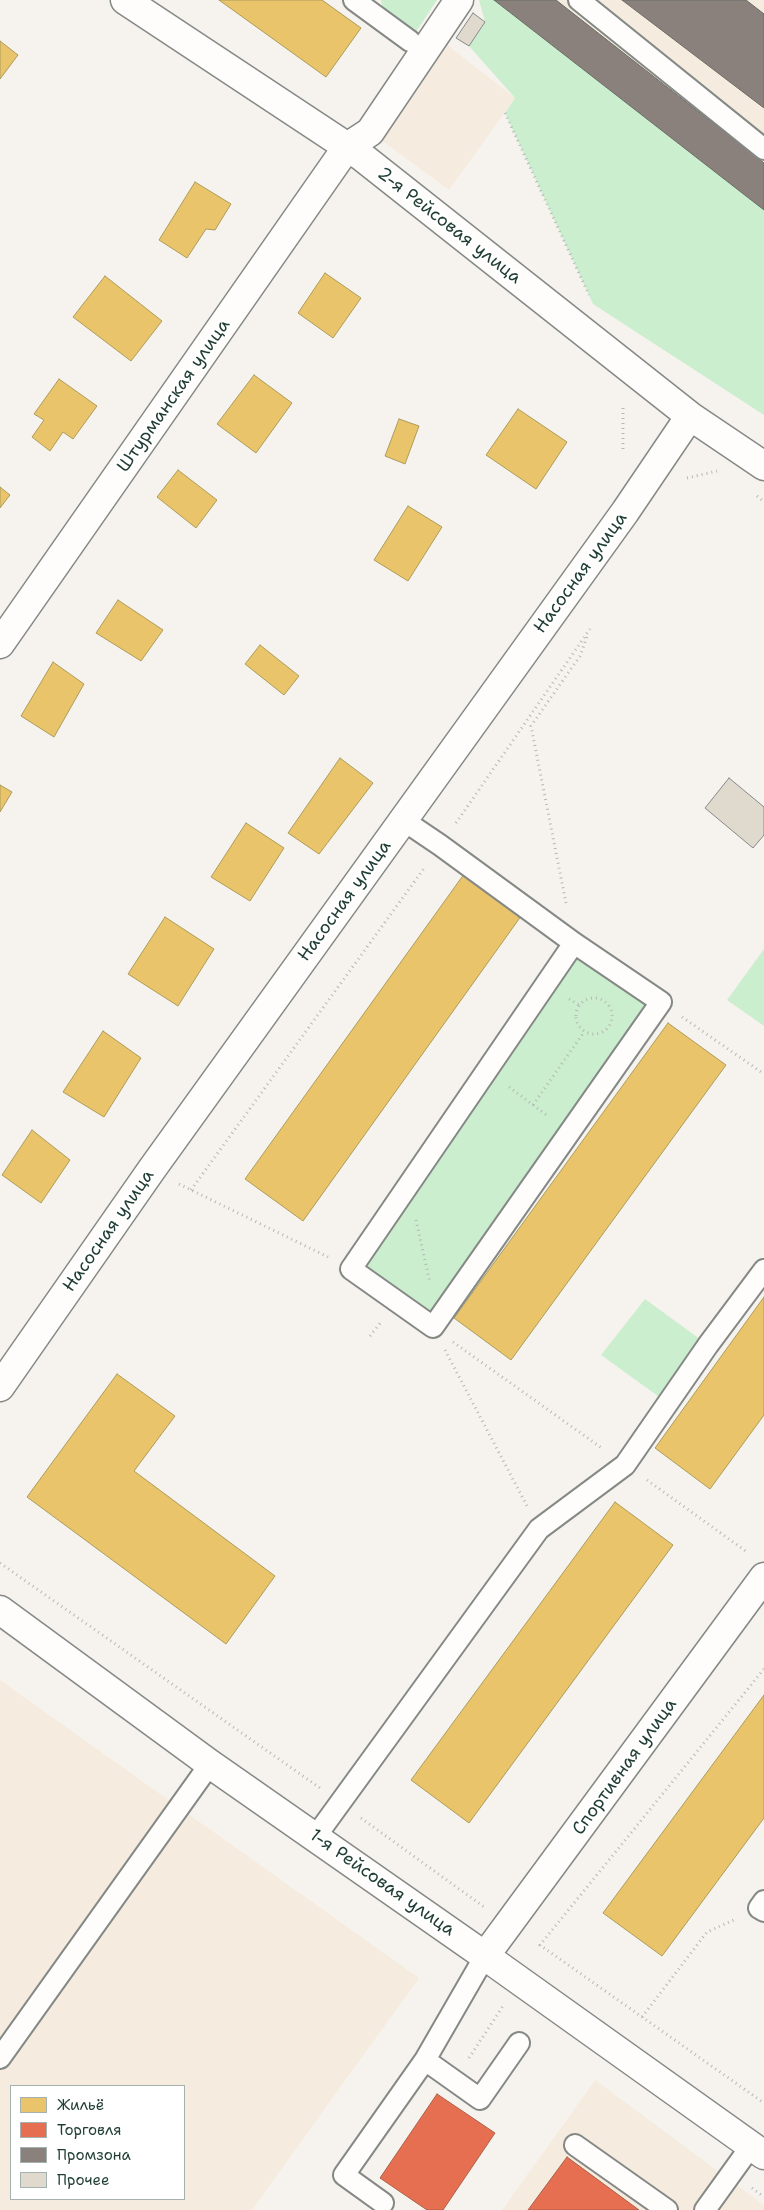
<!DOCTYPE html>
<meta charset="utf-8">
<style>
body{margin:0}
#map{position:relative;width:764px;height:2210px;overflow:hidden;background:#f6f3ee;font-family:"Shantell Sans",sans-serif}
canvas{display:block}
.legend{position:absolute;left:10px;top:2085px;width:175px;height:115px;box-sizing:border-box;background:#fff;border:1px solid #a5b1ae;margin:0;padding:6px 9px;list-style:none;font-size:15px;color:#1f3d34}
.legend li{display:flex;align-items:center;gap:10px;height:25px}
.legend b{width:25px;border:1px solid #a5b1ae}
</style>
<div id="map">
<canvas width="764" height="2210"></canvas>
<ul class="legend">
<li><b style="height:14px;background:#e9c46a"></b>Жильё</li>
<li><b style="height:14px;background:#e76f51"></b>Торговля</li>
<li><b style="height:14px;background:#8a817c"></b>Промзона</li>
<li><b style="height:14px;background:#e0d9ce"></b>Прочее</li>
</ul>
</div>
<script>
const context = document.querySelector('canvas').getContext('2d');
context.lineJoin = 'round';
function fillPath(path, color) { context.fillStyle = color; context.fill(path, 'evenodd'); }
const poly = rows => new Path2D(rows.map(r => 'M' + r).join(''));
function strokePath(path, color, width, dash) { context.strokeStyle = color; context.lineWidth = width; context.lineCap = dash ? 'butt' : 'round'; context.setLineDash(dash || []); context.stroke(path); }
function drawText(font, color, halo, rows, align = 'center') {
  context.font = font + ' "Shantell Sans",sans-serif'; context.lineWidth = 5; context.setLineDash([]); context.textBaseline = 'middle'; context.strokeStyle = halo; context.fillStyle = color; for (const [text, x, y, turn = 0] of rows) {
    context.save(); context.translate(x, y); context.rotate((+turn || 0) * Math.PI / 180); context.textAlign = isNaN(turn) ? turn : align; if (halo) context.strokeText(text, 0, 0); context.fillText(text, 0, 0); context.restore();
  }
}
const built = poly([
 [494,0,764,0,764,210],
 [436,36,515,98,449,190,370,132],
 [0,1680,419,1978,252,2210,0,2210],
 [11,2086,184,2086,184,2199,11,2199],
 [595,2080,764,2205,764,2210,502,2210]
]);
const green = poly([
 [381,0,437,0,410,41,386,23],
 [479,0,494,0,764,210,764,415,593,304,505,113,515,98,469,46,485,22],
 [574,943,661,1002,438,1320,351,1269],
 [764,949,764,1026,727,1000],
 [645,1299,708,1345,669,1404,601,1355]
]);
const homes = poly([
 [219,0,322,0,361,28,326,77,219,0],
 [0,41,18,55,0,79,0,41],
 [195,182,231,204,215,230,206,229,187,258,159,240,195,182],
 [325,273,361,298,333,338,298,313,325,273],
 [105,276,162,321,131,361,73,317,105,276],
 [254,375,292,403,256,453,217,424,254,375],
 [59,379,97,406,73,439,63,432,50,451,32,437,44,420,34,414,59,379],
 [518,409,567,442,536,489,486,455,518,409],
 [399,419,419,426,405,464,385,456,399,419],
 [178,470,217,500,196,528,157,497,178,470],
 [0,487,10,495,0,508,0,487],
 [408,506,442,527,408,581,374,560,408,506],
 [118,600,163,630,141,661,96,633,118,600],
 [260,645,299,676,284,695,245,664,260,645],
 [53,662,84,684,54,737,21,716,53,662],
 [340,758,373,783,319,854,288,833,340,758],
 [0,785,12,792,0,812,0,785],
 [246,823,284,848,250,901,211,877,246,823],
 [467,870,524,912,303,1221,245,1179,467,870],
 [165,917,214,949,178,1006,128,974,165,917],
 [668,1023,726,1065,511,1360,454,1318,668,1023],
 [103,1031,141,1058,104,1117,63,1092,103,1031],
 [32,1130,70,1160,41,1203,2,1175,32,1130],
 [764,1297,764,1415,710,1489,655,1448,764,1297],
 [117,1374,175,1416,134,1471,275,1576,226,1644,27,1497,117,1374],
 [615,1502,673,1545,469,1823,411,1780,615,1502],
 [764,1695,764,1818,662,1956,603,1913,764,1695]
]);
const shops = poly([
 [437,2094,495,2133,443,2210,427,2210,380,2178,437,2094],
 [567,2157,639,2210,528,2210,567,2157]
]);
const industry = poly([
 [494,0,556,0,764,163,764,210,494,0],
 [622,0,746,0,764,14,764,108,622,0]
]);
const building = poly([
 [473,13,485,22,469,46,456,38,473,13],
 [729,778,764,807,764,835,753,848,705,808,729,778]
]);
const path = poly([
 [505,113,589,295],
 [623,449,623,404],
 [687,478,717,471],
 [757,496,764,502],
 [456,823,590,629],
 [566,903,531,726,580,656,588,634],
 '576 1016a18 18 0 1 1 36 0a18 18 0 1 1-36 0Z',
 [569,999,579,1005],
 [682,1017,764,1074],
 [509,1087,548,1116],
 [533,1105,584,1032],
 [179,1184,328,1257],
 [191,1190,425,867],
 [416,1220,430,1283],
 [370,1336,381,1322],
 [453,1342,603,1449],
 [445,1350,527,1506],
 [647,1480,747,1552],
 [0,1563,320,1788],
 [764,1669,540,1945,764,2103],
 [361,1818,484,1907],
 [642,2017,707,1932,736,1919],
 [469,2058,503,2006],
 [752,2188,764,2197]
]);
const service = poly([
 [354,0,410,41],
 [579,0,764,149],
 [403,820,440,845,574,943],
 [574,943,661,1002,433,1327,351,1269,574,943],
 [316,1836,539,1529,625,1465,708,1345,764,1270],
 [764,1901,759,1908,764,1911],
 [0,2058,210,1764],
 [425,2060,480,2099,519,2043],
 [575,2145,667,2210],
 [383,2203,344,2175,425,2060,485,1956],
 [705,2210,751,2146]
]);
const minor = poly([
 [125,0,361,156,690,416,764,466],
 [0,644,347,147,370,132,459,0],
 [0,1387,152,1169,625,512,690,416],
 [0,1610,210,1764,485,1956]
]);
const tertiary = poly([
 [764,1577,485,1956,764,2155]
]);
const streetNames = [
 ["2-я Рейсовая улица",449,226,38],
 ["Штурманская улица",174,396,-55],
 ["Насосная улица",581,573,-54],
 ["Насосная улица",345,901,-54],
 ["Насосная улица",109,1231,-55],
 ["Спортивная улица",625,1767,-54],
 ["1-я Рейсовая улица",382,1883,35]
];
fillPath(built, '#f5ecdf');
fillPath(green, '#cbeece');
fillPath(homes, '#e9c46a');
strokePath(homes, '#ac9c5a', 1);
fillPath(shops, '#e76f51');
strokePath(shops, '#ab6048', 1);
fillPath(industry, '#8a817c');
strokePath(industry, '#6a6d66', 1);
fillPath(building, '#e0d9ce');
strokePath(building, '#858986', 1);
strokePath(service, '#858986', 24);
strokePath(minor, '#858986', 31);
strokePath(tertiary, '#858986', 31);
strokePath(path, '#b5b8b6', 3, [1, 4]);
strokePath(service, '#fefdfc', 20);
strokePath(minor, '#fefdfc', 28);
strokePath(tertiary, '#fefdfc', 28);
drawText('18px', '#1f3d34', '#fff', streetNames);
</script>
